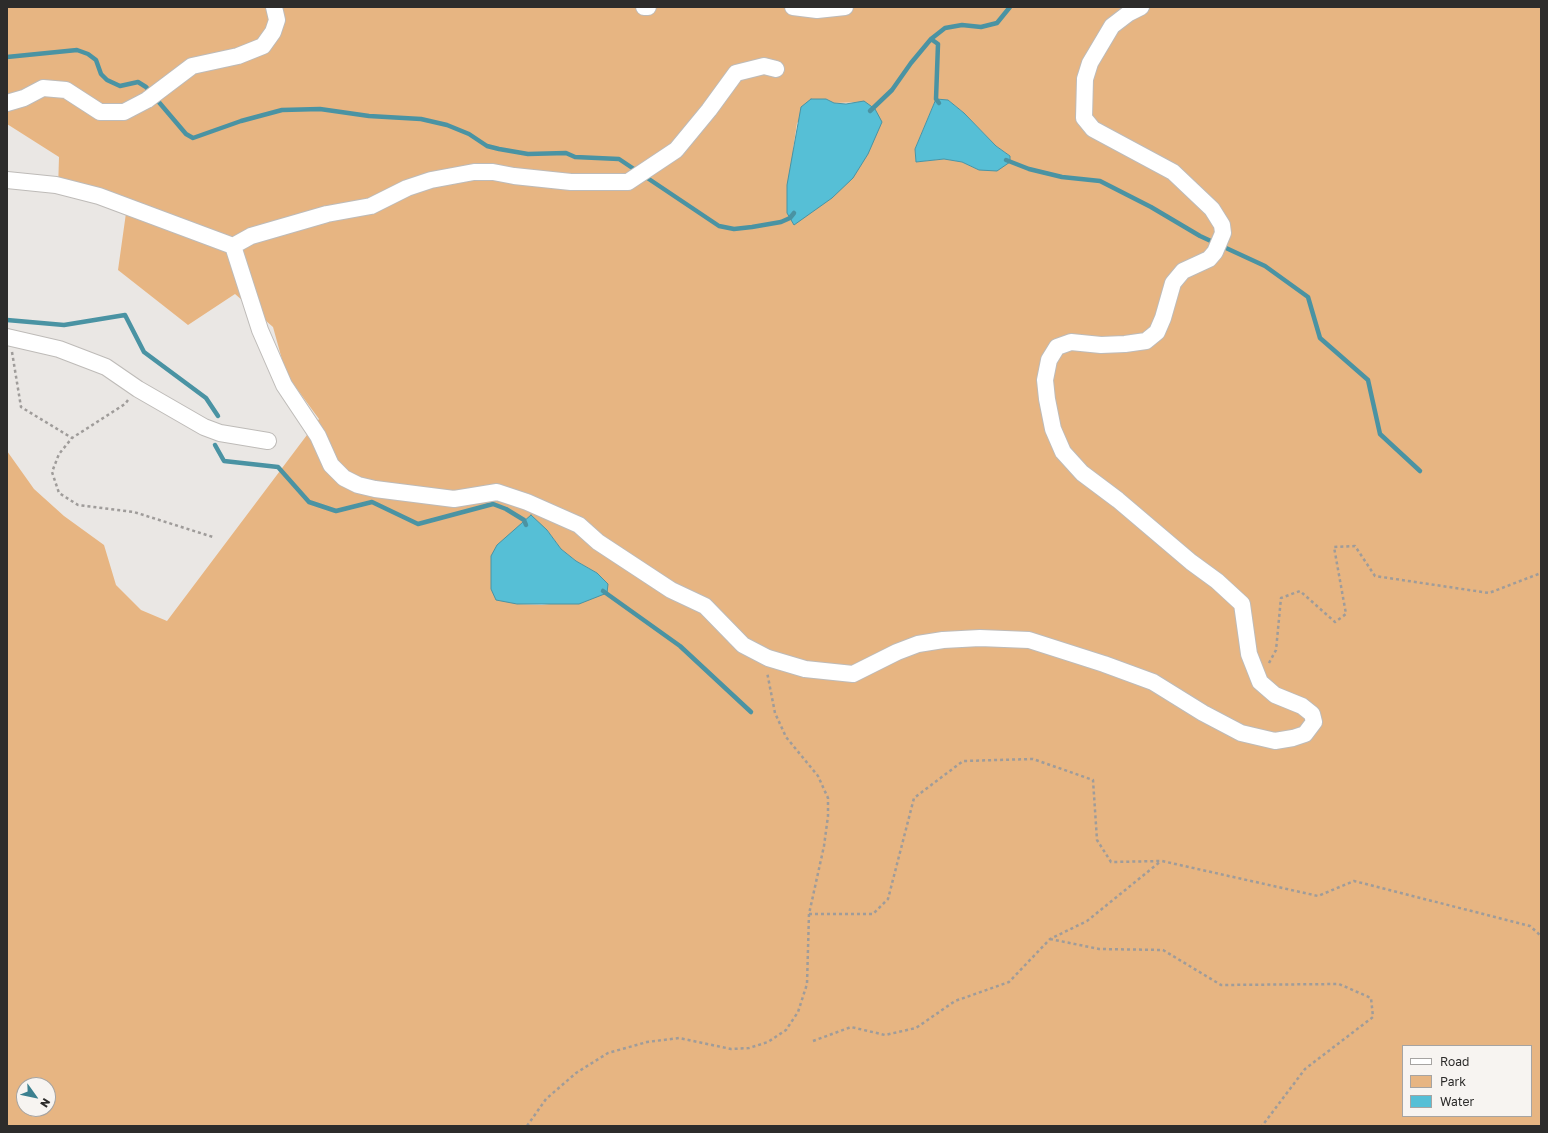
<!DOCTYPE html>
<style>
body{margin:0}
#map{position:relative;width:1548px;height:1133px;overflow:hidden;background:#eae7e4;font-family:"Golos Text",sans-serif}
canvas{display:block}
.frame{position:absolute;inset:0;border:8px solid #2d2c2b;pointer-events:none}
.legend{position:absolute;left:1402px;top:1045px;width:130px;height:72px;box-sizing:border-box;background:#f7f4f1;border:1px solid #a6a4a2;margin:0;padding:5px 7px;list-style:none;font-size:12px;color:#2d2c2b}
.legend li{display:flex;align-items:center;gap:8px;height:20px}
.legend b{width:20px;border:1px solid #a6a4a2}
.north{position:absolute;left:16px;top:1077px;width:40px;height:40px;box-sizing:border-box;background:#f7f4f1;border:1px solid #a6a4a2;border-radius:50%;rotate:123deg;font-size:11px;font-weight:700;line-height:16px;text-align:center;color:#2d2c2b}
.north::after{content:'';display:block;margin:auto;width:14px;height:18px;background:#3c808f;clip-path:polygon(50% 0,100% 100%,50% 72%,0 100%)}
</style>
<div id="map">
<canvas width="1548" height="1133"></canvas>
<div class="frame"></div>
<ul class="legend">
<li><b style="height:5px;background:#fff"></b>Road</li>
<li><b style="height:11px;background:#e7b582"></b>Park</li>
<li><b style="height:11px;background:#56bfd6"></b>Water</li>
</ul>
<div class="north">N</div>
</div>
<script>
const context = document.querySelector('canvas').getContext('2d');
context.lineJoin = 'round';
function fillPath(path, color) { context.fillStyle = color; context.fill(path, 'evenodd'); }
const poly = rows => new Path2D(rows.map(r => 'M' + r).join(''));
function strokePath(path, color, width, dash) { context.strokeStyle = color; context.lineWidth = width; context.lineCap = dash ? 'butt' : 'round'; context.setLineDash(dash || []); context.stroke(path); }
const green = poly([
 [7,7,1541,7,1541,1126,7,1126,7,451,34,489,64,516,104,545,116,585,141,610,167,621,319,419,286,374,273,327,235,294,188,325,118,270,126,213,58,190,59,157,7,124],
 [826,99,834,103,864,102,793,150,797,123],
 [936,99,948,100,964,113,996,146,1010,156,979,170,962,162,944,159,916,162,915,149],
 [547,530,561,549,576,561,597,573,608,584,558,603,542,605,517,604,491,589,492,576],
 [1403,1046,1531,1046,1531,1116,1403,1116],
 [24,1085,48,1085,48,1109,24,1109]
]);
const water = poly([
 [811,99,826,99,834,103,846,104,864,101,875,109,882,122,868,154,853,178,832,198,794,225,787,213,787,185,801,107,811,99],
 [936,99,948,100,964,113,996,146,1010,156,1010,162,997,171,979,170,962,162,944,159,916,162,915,149,936,99],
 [531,515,547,530,561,549,576,561,597,573,608,584,607,593,579,604,517,604,496,600,491,589,491,556,497,545,531,515]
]);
const stream = poly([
 [931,39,938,44,936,99,939,103],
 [7,57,77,50,88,54,96,60,101,74,107,80,120,86,138,82,146,87,186,134,193,138,241,121,282,110,320,109,369,116,421,119,447,125,469,134,487,146,499,149,528,154,566,153,575,157,619,159,719,226,734,229,752,227,781,222,790,218,794,213],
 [870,111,892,90,911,63,931,39,945,28,962,25,981,27,997,23,1010,7],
 [1006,160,1029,169,1062,177,1100,181,1151,207,1200,236,1265,266,1308,297,1320,338,1368,380,1380,434,1420,471],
 [7,320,64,325,125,315,144,352,206,398,218,416],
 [215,445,224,461,278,467,309,502,336,511,372,502,418,524,493,504,506,509,524,520,526,525],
 [603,591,680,646,751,712]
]);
const path = poly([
 [12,352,21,407,72,438],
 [128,400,125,404,72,438,59,454,52,472,59,493,78,505,134,512,213,537],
 [1269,663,1276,650,1281,598,1300,591,1335,622,1346,614,1334,547,1355,546,1375,576,1489,593,1541,573],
 [809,914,873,914,888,899,914,798,963,761,1033,759,1093,780,1097,840,1111,862,1162,861,1318,896,1354,881,1530,926,1541,936],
 [1050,939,1099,949,1163,950,1221,985,1339,984,1371,998,1373,1017,1305,1069,1262,1126],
 [813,1041,851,1027,885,1035,916,1028,955,1001,1009,982,1050,939,1087,921,1161,861],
 [527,1126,546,1099,576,1073,608,1053,647,1042,679,1038,731,1049,749,1048,768,1042,786,1030,798,1012,807,984,809,914,824,846,828,816,828,798,818,776,786,737,775,713,767,672]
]);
const minor = poly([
 [644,7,648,7],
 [793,7,817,10,845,7],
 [7,103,24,98,43,88,66,90,100,112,124,112,147,100,192,66,238,56,263,46,273,32,277,20,274,7],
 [7,180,56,185,99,196,233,246],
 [233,246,260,330,284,385,318,436,331,465,344,478,358,485,375,489,454,499,497,492,527,502,579,525,598,542,671,590,705,606,743,645,768,658,805,669,853,674,897,652,918,644,943,640,980,638,1029,640,1104,664,1153,682,1203,713,1241,733,1275,741,1293,738,1305,734,1314,722,1312,714,1302,706,1275,695,1260,682,1249,654,1242,604,1217,581,1191,562,1118,500,1082,473,1063,452,1053,429,1047,399,1045,380,1049,360,1057,347,1071,342,1101,345,1125,344,1146,341,1157,332,1163,318,1173,283,1183,271,1209,259,1215,252,1223,233,1222,225,1212,209,1173,172,1093,129,1084,118,1085,79,1090,63,1112,26,1129,13,1141,7],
 [233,246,251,236,327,214,371,206,407,188,431,180,474,172,493,172,514,176,571,182,628,182,676,150,709,110,736,73,764,66,776,69],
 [7,337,59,349,106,367,138,389,204,427,220,433,268,441]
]);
fillPath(green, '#e7b582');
fillPath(water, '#56bfd6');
strokePath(water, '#4a93a3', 1);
strokePath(stream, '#4a93a3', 4.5);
strokePath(minor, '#bebbb8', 18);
strokePath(path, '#9f9c9a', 2.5, [3, 3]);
strokePath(minor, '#fff', 16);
</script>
